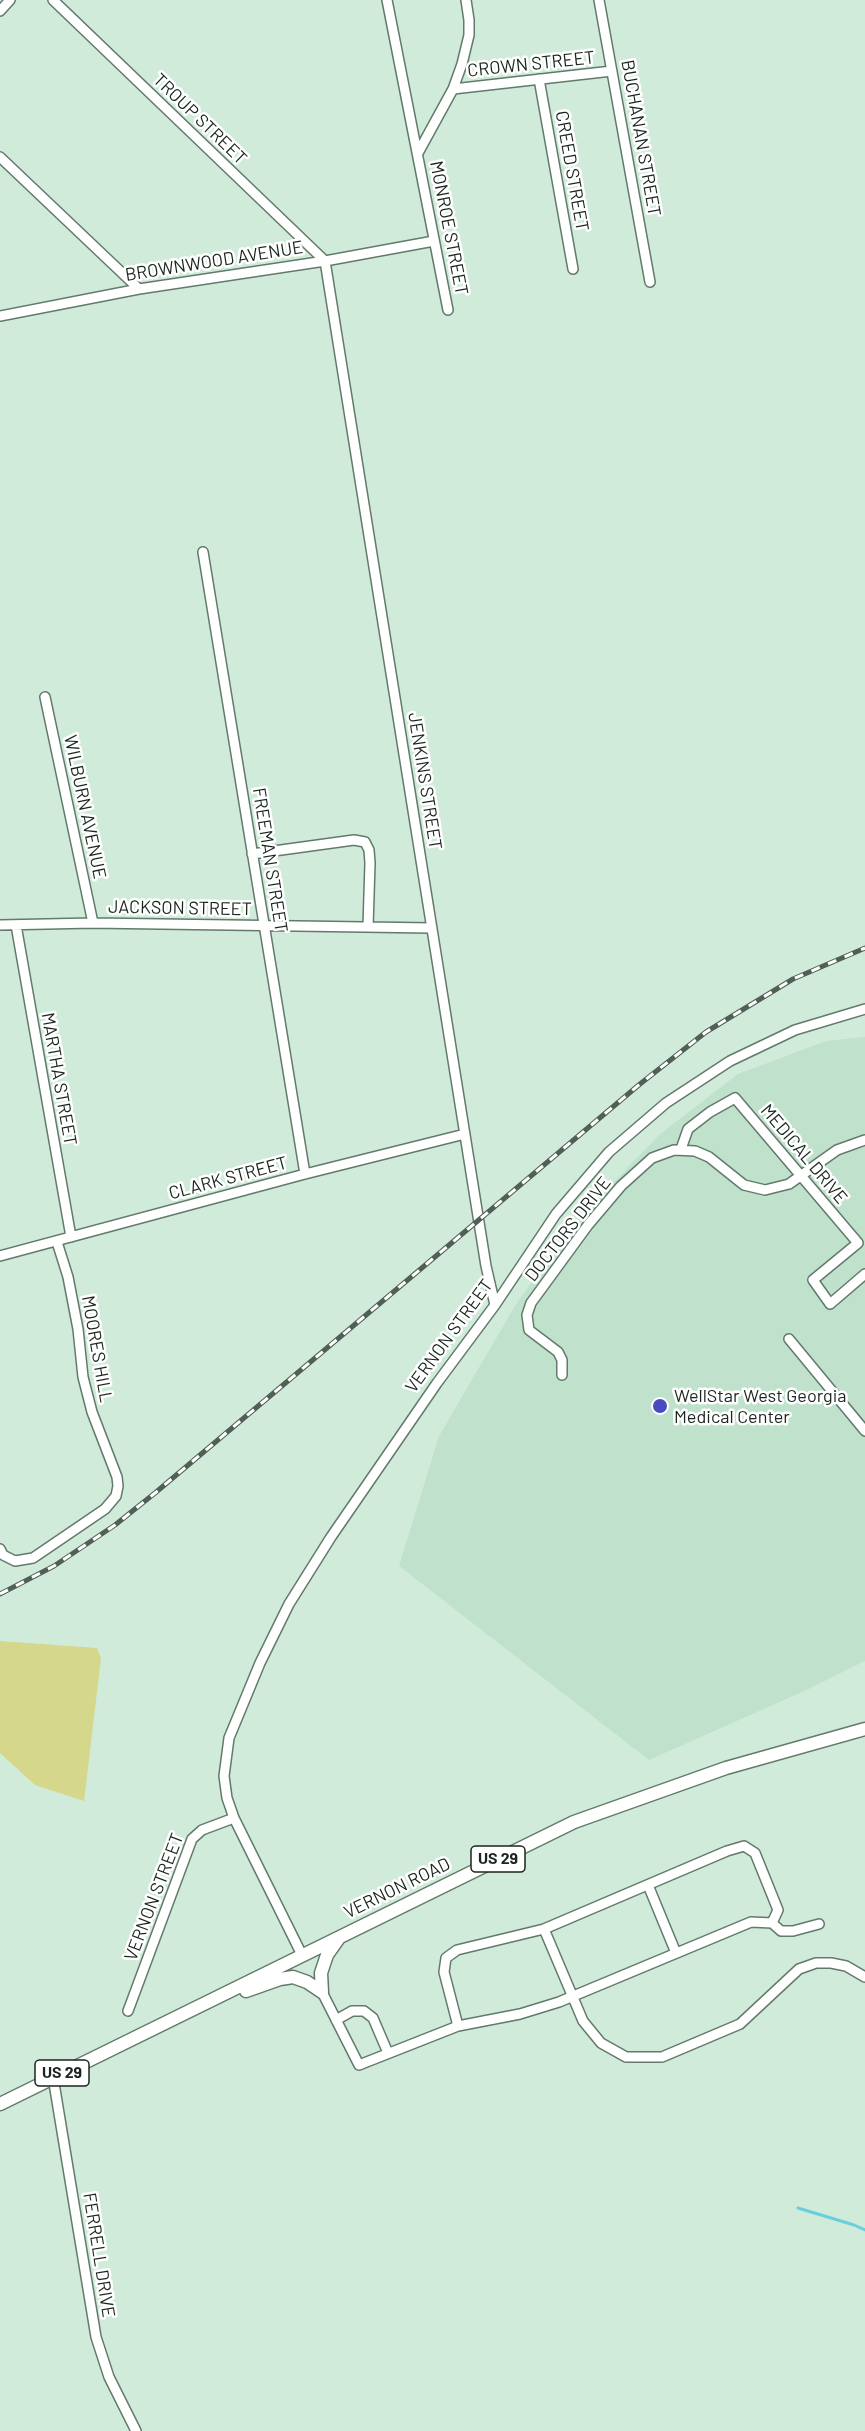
<!DOCTYPE html>
<style>
body{margin:0}
canvas{display:block;background:#d1ebda}
</style>
<canvas width="865" height="2431"></canvas>
<script>
const context = document.querySelector('canvas').getContext('2d');
context.lineJoin = 'round';
function fillPath(path, color) { context.fillStyle = color; context.fill(path, 'evenodd'); }
const poly = rows => new Path2D(rows.map(r => 'M' + r).join(''));
function strokePath(path, color, width, dash) { context.strokeStyle = color; context.lineWidth = width; context.lineCap = dash ? 'butt' : 'round'; context.setLineDash(dash || []); context.stroke(path); }
function drawText(font, color, halo, rows, align = 'center') {
  context.font = font + ' Barlow,sans-serif'; context.lineWidth = 5; context.setLineDash([]); context.textBaseline = 'middle'; context.strokeStyle = halo; context.fillStyle = color; for (const [text, x, y, turn = 0] of rows) {
    context.save(); context.translate(x, y); context.rotate((+turn || 0) * Math.PI / 180); context.textAlign = isNaN(turn) ? turn : align; if (halo) context.strokeText(text, 0, 0); context.fillText(text, 0, 0); context.restore();
  }
}
const built = poly([
 [865,1037,865,1661,811,1688,649,1760,399,1566,439,1436,516,1304,579,1218,660,1134,738,1074,826,1041]
]);
const green = poly([
 [0,1641,97,1648,101,1658,84,1801,35,1785,0,1753]
]);
const stream = poly([
 [798,2208,854,2225,865,2230]
]);
const minor = poly([
 [53,0,325,261,486,1266,495,1305],
 [387,0,448,310],
 [599,0,650,282],
 [0,11,10,0],
 [539,79,573,269],
 [453,89,612,71],
 [418,153,453,89,462,64,469,35,469,20,466,0],
 [0,157,139,289],
 [0,316,139,289,325,261,434,241],
 [203,552,305,1174],
 [45,697,93,923],
 [252,854,354,840,365,842,369,850,370,863,368,927],
 [0,925,93,923,432,928],
 [16,925,71,1237],
 [681,1149,688,1129,710,1112,735,1098,858,1243,813,1280,830,1304,865,1274],
 [0,1256,305,1174,465,1134],
 [789,1339,865,1431],
 [562,1375,562,1360,558,1352,529,1330,527,1315,531,1303,588,1225,621,1186,652,1158,674,1150,695,1151,709,1157,744,1185,765,1190,789,1184,837,1150,865,1140],
 [0,1549,3,1555,15,1561,33,1558,105,1509,116,1496,118,1486,117,1477,92,1412,83,1377,78,1329,68,1277,57,1242],
 [648,1885,676,1953],
 [544,1929,583,2021,601,2043,626,2057,662,2057,740,2024,799,1969,816,1963,831,1963,846,1966,865,1977],
 [302,1955,234,1818,227,1798,224,1776,229,1738,260,1663,289,1604,331,1537,437,1383,495,1305,556,1214,609,1152,666,1103,730,1061,795,1030,865,1009],
 [322,1992,359,2065,458,2026,520,2014,559,2002,751,1922,772,1923,781,1931,793,1931,819,1924],
 [128,2011,192,1839,202,1830,234,1818],
 [336,2020,352,2011,364,2011,373,2018,388,2053],
 [458,2026,444,1972,446,1958,457,1950,544,1929,727,1851,744,1846,755,1853,778,1910,772,1923],
 [53,2077,96,2337,109,2377,136,2431]
]);
const major = poly([
 [246,1991,280,1979,293,1977,307,1982,322,1992],
 [322,1992,321,1973,327,1955,339,1938],
 [0,2104,574,1822,726,1768,865,1729]
]);
const rail = poly([
 [0,1594,54,1566,115,1525,155,1493,640,1084,706,1032,793,979,865,948]
]);
const markers = [
 [660,1406,8,"#484ac0"]
];
const shields = [
 [498,1859,54],
 [62,2073,54]
];
const shieldNames = [
 ["US 29",498,1859],
 ["US 29",62,2073]
];
const streetNames = [
 ["CROWN STREET",531,64,-6],
 ["TROUP STREET",200,119,44],
 ["BUCHANAN STREET",641,138,80],
 ["CREED STREET",572,171,80],
 ["MONROE STREET",449,228,79],
 ["BROWNWOOD AVENUE",214,261,-9],
 ["JENKINS STREET",425,781,81],
 ["WILBURN AVENUE",85,807,78],
 ["FREEMAN STREET",270,860,81],
 ["JACKSON STREET",180,908,1],
 ["MARTHA STREET",59,1079,80],
 ["MEDICAL DRIVE",804,1154,50],
 ["CLARK STREET",228,1178,-15],
 ["DOCTORS DRIVE",568,1229,-52],
 ["VERNON STREET",449,1336,-54],
 ["MOORES HILL",97,1349,80],
 ["VERNON ROAD",397,1888,-26],
 ["VERNON STREET",154,1897,-69],
 ["FERRELL DRIVE",99,2255,81]
];
const poiNames = [
 ["WellStar West Georgia",674,1396],
 ["Medical Center",674,1417]
];
fillPath(built, '#c0e2cc');
fillPath(green, '#d5d78a');
strokePath(stream, '#67d0dc', 3);
strokePath(minor, '#627a6b', 12);
strokePath(major, '#627a6b', 15);
strokePath(minor, '#fff', 9);
strokePath(major, '#fff', 12);
strokePath(rail, '#516057', 5);
strokePath(rail, '#fff', 3, [9]);
for (const [x, y, r, color] of markers) { const dot = new Path2D(); dot.arc(x, y, r, 0, 2 * Math.PI); context.fillStyle = color; context.fill(dot); strokePath(dot, '#fff', 2); }
for (const [x, y, w] of shields) { const box = new Path2D(); box.roundRect(x - w / 2, y - 13, w, 26, 4.5); context.fillStyle = '#fff'; context.fill(box); strokePath(box, '#1b251f', 1.5); }
drawText('bold 16px', '#1b251f', null, shieldNames);
drawText('18px', '#1b251f', '#fff', streetNames);
drawText('18px', '#1b251f', '#fff', poiNames, 'left');
</script>
